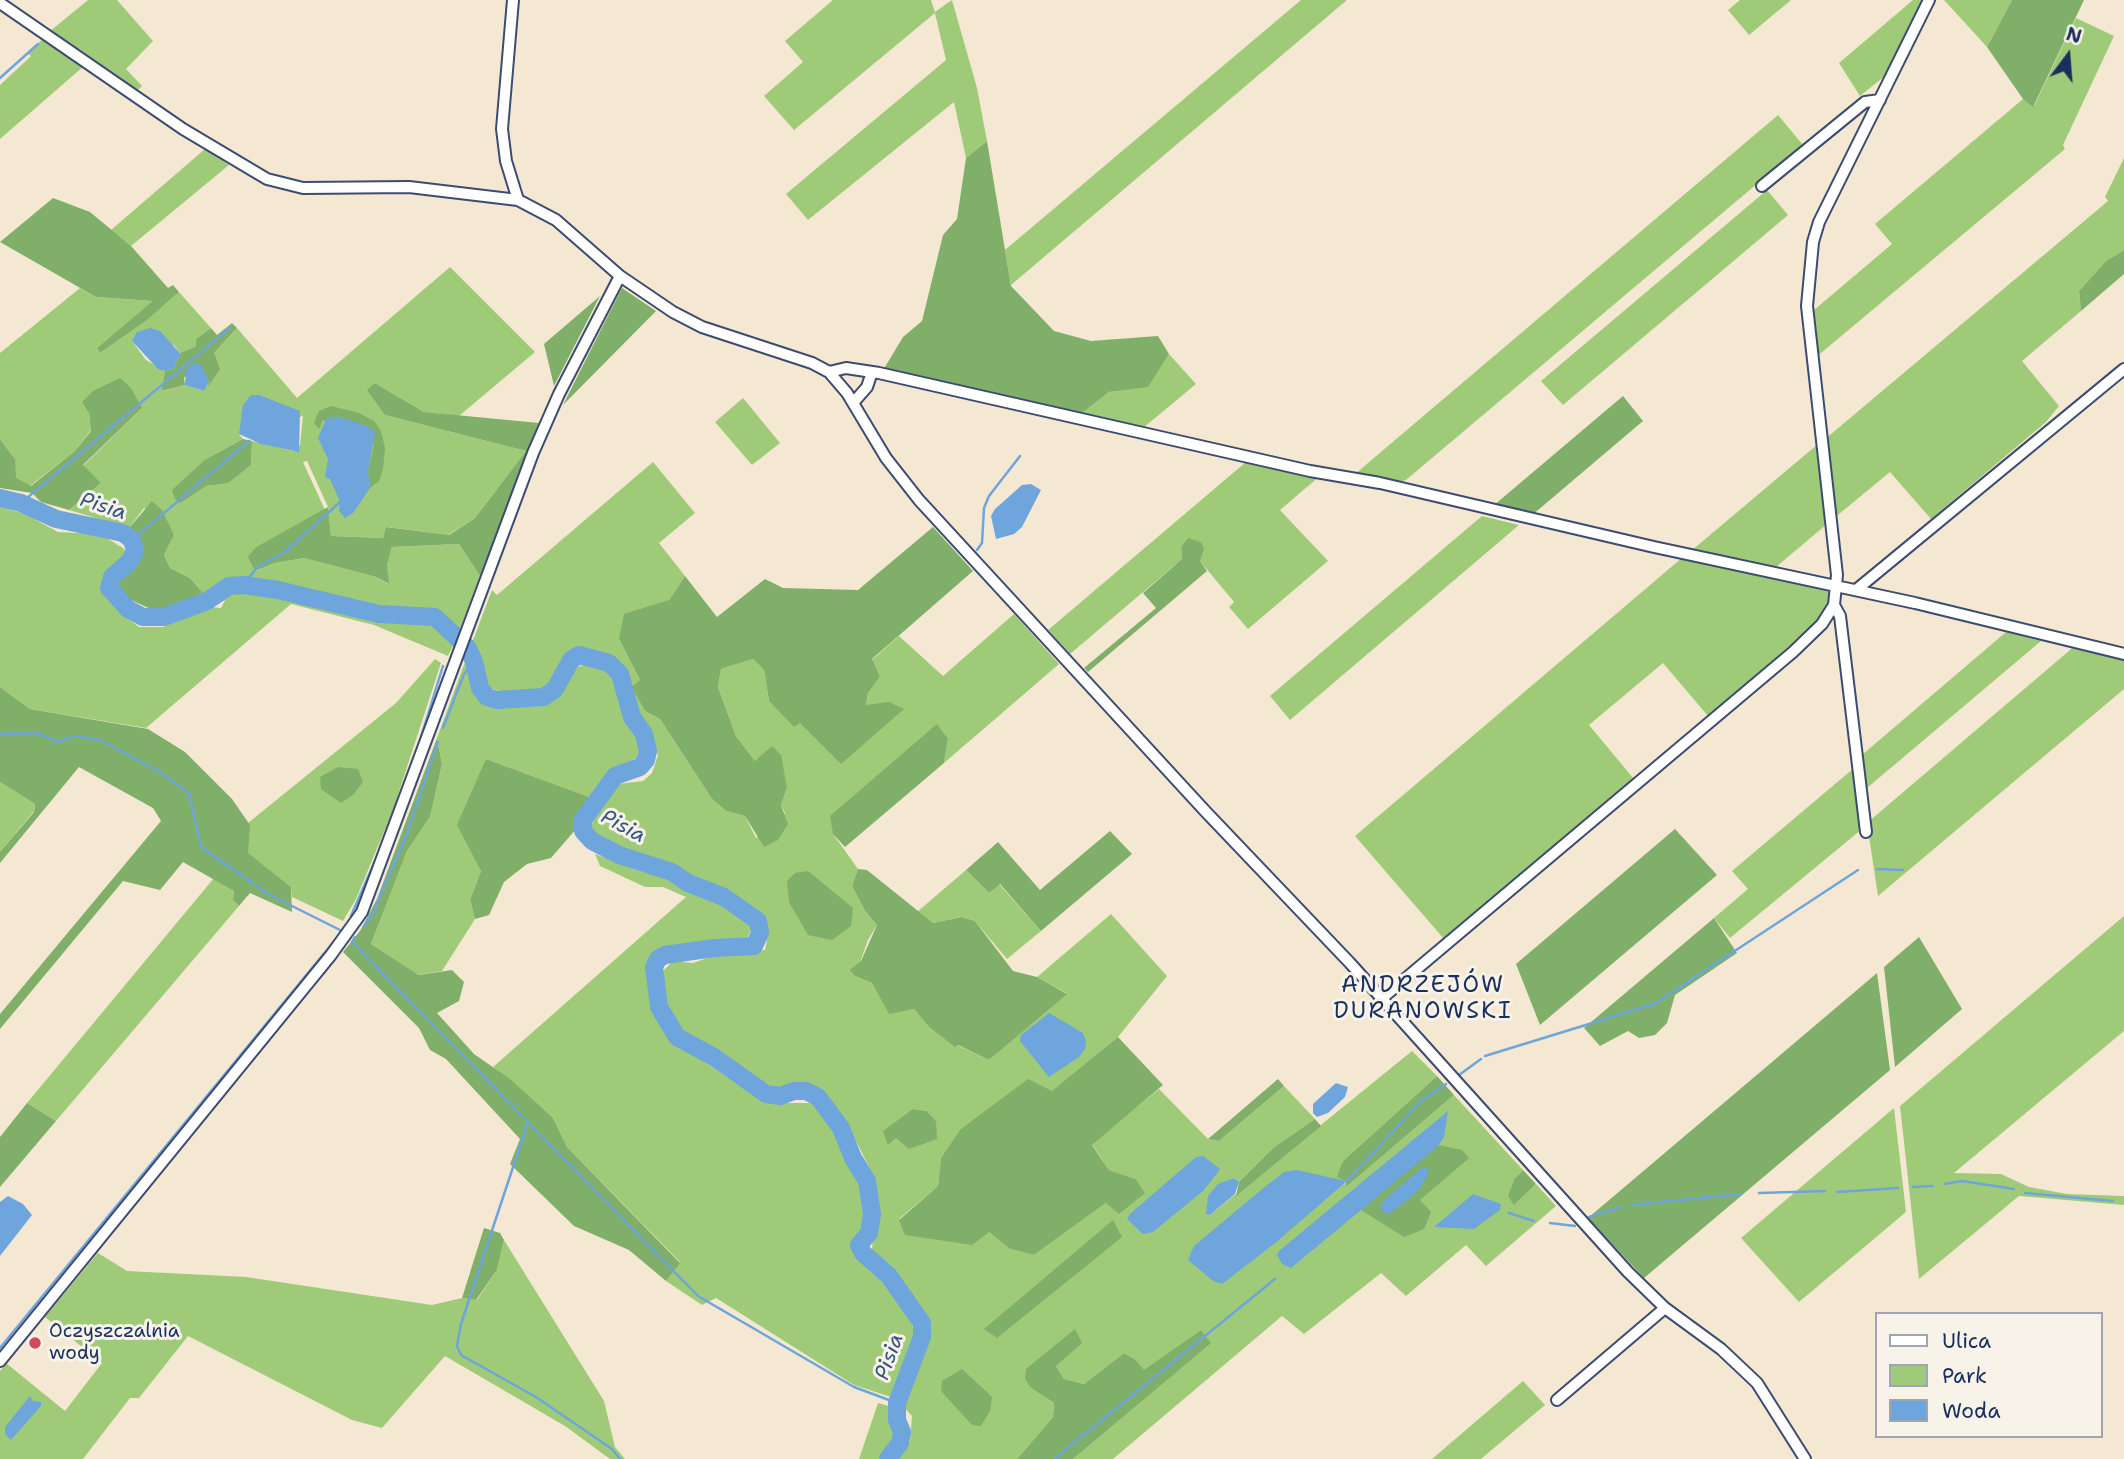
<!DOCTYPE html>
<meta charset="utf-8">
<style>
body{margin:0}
#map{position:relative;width:2124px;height:1459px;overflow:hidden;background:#f5e8d3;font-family:"Shantell Sans",sans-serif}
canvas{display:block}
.legend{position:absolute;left:1875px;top:1312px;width:228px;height:126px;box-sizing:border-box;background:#f7f3e8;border:2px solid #9fa5b1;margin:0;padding:9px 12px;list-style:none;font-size:21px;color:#1b2f5e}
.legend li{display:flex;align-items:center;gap:14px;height:35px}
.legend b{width:35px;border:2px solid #9fa5b1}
.north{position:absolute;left:2033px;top:21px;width:70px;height:70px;-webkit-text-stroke:5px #f7f3e8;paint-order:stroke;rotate:16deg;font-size:19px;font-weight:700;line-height:28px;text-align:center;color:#1b2f5e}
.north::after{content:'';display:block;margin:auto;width:24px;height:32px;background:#1b2f5e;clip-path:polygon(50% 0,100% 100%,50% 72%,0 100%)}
</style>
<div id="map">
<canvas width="2124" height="1459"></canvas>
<ul class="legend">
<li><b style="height:9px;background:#fff"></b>Ulica</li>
<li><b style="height:19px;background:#9fcb78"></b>Park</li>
<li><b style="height:19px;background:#6ea5dc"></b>Woda</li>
</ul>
<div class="north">N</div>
</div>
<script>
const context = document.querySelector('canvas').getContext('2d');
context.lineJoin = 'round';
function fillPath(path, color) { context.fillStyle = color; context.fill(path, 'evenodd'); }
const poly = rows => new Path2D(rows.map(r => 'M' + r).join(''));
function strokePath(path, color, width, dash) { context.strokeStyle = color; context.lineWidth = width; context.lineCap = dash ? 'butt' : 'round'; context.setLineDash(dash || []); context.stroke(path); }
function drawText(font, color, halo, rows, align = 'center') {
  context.font = font + ' "Shantell Sans",sans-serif'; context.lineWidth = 6; context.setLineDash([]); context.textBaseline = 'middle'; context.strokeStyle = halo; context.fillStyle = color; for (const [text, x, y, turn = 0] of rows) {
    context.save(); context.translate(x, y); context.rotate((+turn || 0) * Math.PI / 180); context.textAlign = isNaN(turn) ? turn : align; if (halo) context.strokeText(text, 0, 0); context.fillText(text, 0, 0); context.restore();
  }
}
const green = poly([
 [88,0,117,0,153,41,126,69,142,86,137,91,49,32],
 [833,0,931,0,935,12,952,0,977,88,987,141,966,158,954,102,808,220,786,194,946,60,935,13,794,130,764,96,803,62,785,41],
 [1301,0,1347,0,1011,285,1005,250],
 [1740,0,1791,0,1749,35,1728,10],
 [1913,0,1925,0,1890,72,1860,96,1839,63],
 [1944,0,2012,0,1987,47],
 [2076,18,2114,36,2063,145,2065,149,1815,358,1812,320,1814,310,1892,244,1875,224,2023,99,2034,106],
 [43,39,84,66,0,139,0,85,31,56,27,53],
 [1778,115,1803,145,1406,480,1394,484,1355,474],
 [205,149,229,165,131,246,111,230],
 [2124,158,2124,250,2106,261,2079,291,2081,311,2022,361,2059,406,2046,422,1931,519,1890,472,1833,519,1824,440,2108,201,2105,197],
 [1767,190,1788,215,1563,405,1541,381],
 [450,267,535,352,459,416,424,412,375,383,385,415,526,451,475,518,448,535,387,527,383,538,331,536,328,507,307,461,303,462,325,510,256,547,256,571,275,563,304,558,376,577,388,584,387,565,392,547,459,544,480,576,459,631,432,612,380,610,312,592,235,579,203,593,190,578,170,568,164,555,174,535,162,516,144,508,129,528,69,510,101,483,83,466,142,408,89,413,91,430,75,451,30,486,15,478,15,459,0,439,0,353,80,288,96,297,154,301,97,348,100,353,146,321,179,292,211,328,196,339,196,346,180,353,174,345,132,341,146,360,165,371,163,391,185,385,204,391,214,353,237,328,297,398],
 [303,416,300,445,293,451,252,441,251,465,228,482,206,486,206,459,243,439,239,434],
 [1169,354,1196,384,1143,428,1081,414,1109,392,1148,386],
 [743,398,780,443,752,465,715,422],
 [1818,444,1827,524,1776,567,1691,551],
 [653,462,695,513,659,543,685,576,669,600,619,639,640,680,638,693,645,711,660,719,712,799,726,811,745,816,756,838,785,813,781,805,787,788,755,761,736,736,718,687,721,669,753,659,764,670,769,701,795,726,799,722,866,705,868,693,880,677,872,660,899,636,943,676,1014,614,1059,664,944,763,948,739,833,834,858,869,852,886,865,911,877,925,868,940,855,976,872,983,889,1013,914,1009,928,1026,957,1045,989,1060,1066,993,1037,977,1111,914,1167,976,1118,1037,1052,1092,941,1158,938,1186,899,1219,989,1232,1010,1249,1034,1255,1106,1203,1145,1193,1136,1179,1109,1170,1092,1144,1159,1089,1208,1139,1219,1141,1284,1086,1315,1119,1273,1148,1239,1182,1234,1178,1218,1185,1210,1215,1412,1051,1437,1076,1343,1161,1346,1187,1454,1095,1523,1170,1515,1178,1515,1204,1536,1184,1556,1206,1486,1266,1466,1245,1406,1296,1381,1273,1304,1334,1282,1316,1113,1459,1073,1459,1210,1343,1201,1330,1144,1371,1135,1359,1124,1353,1084,1384,1064,1379,1056,1366,1065,1357,1075,1329,1031,1388,1054,1403,1053,1417,1017,1459,895,1459,910,1441,912,1416,901,1404,926,1342,927,1318,916,1299,872,1249,877,1194,871,1171,853,1135,819,1092,808,1087,796,1086,781,1092,747,1073,740,1065,680,1033,672,1021,664,996,662,972,673,961,693,963,716,955,765,950,767,940,762,914,728,894,645,857,606,844,591,834,590,826,618,784,643,781,652,773,658,755,632,703,626,673,615,661,582,649,568,657,551,686,543,693,518,696,485,687,477,650,472,643,492,590,497,595],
 [913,1109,927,1111,936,1121,896,1138],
 [1246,462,1321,475,1280,510,1328,561,1248,629,1229,607,1234,602,1200,561,1201,542,1188,539,1181,547,1182,559,1070,654,1048,630],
 [0,507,25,514,58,532,100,534,123,548,128,554,107,575,102,587,122,614,139,627,163,627,210,607,221,608,228,594,240,592,275,595,373,620,437,624,441,630,449,633,454,644,448,656,374,625,291,604,146,728,30,709,0,687],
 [1482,516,1519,525,1290,720,1270,696],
 [1683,557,1815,585,1832,593,1830,607,1820,621,1708,716,1663,663,1589,725,1634,779,1444,939,1355,836],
 [2006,632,2041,641,1867,788,1863,754],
 [2077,644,2124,656,2124,689,1878,896,1867,823],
 [435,659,441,663,393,810,356,899,343,921,292,897,291,887,247,853,248,823,396,703],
 [466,659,482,700,492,706,546,705,560,693,576,667,588,664,602,668,613,675,627,720,638,733,641,747,639,756,610,775,592,798,486,759,474,854,481,871,470,900,475,919,442,971,419,975,371,944,407,851,430,817,442,764,437,738],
 [1854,768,1862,829,1730,938,1714,918,1748,889,1732,871],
 [0,782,35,804,34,811,0,852],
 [595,854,636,870,669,878,726,905,746,917,753,926,746,940,732,945,720,943,660,952,649,960,646,975,652,996,662,1025,680,1045,745,1089,772,1103,812,1103,823,1110,835,1128,844,1156,864,1189,867,1229,858,1232,854,1244,858,1255,892,1290,911,1316,915,1341,894,1398,854,1385,716,1298,702,1305,666,1281,680,1262,567,1147,553,1118,493,1067,686,897,663,887,645,887,600,866],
 [966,870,989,893,999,884,1041,931,1007,959,975,921,962,917,933,923,917,912],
 [214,878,234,891,233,900,239,906,56,1121,27,1103],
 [2124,916,2124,1031,1954,1173,2001,1174,2029,1187,2067,1194,2124,1196,2124,1205,2019,1196,1919,1279,1900,1106],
 [1894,1108,1906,1212,1799,1302,1741,1238],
 [504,1240,604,1401,615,1447,625,1459,610,1459,565,1426,445,1356,382,1428,352,1420,188,1336,139,1398,130,1398,83,1459,0,1459,0,1371,6,1363,65,1411,102,1363,45,1317,98,1253,127,1271,246,1277,432,1305,462,1298,477,1300,497,1270],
 [1523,1381,1545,1405,1481,1459,1432,1459],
 [878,1403,892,1407,899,1433,896,1444,884,1459,859,1459]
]);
const forest = poly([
 [2012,0,2084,0,2033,107,2023,99,1987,47],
 [987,141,1011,286,1054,331,1091,341,1158,336,1169,354,1148,387,1109,392,1081,414,882,372,903,337,922,321,943,235,957,219,966,158],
 [53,198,90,212,131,246,168,288,173,285,179,292,146,321,100,353,97,348,153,301,96,297,0,242],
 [2124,250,2124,274,2081,311,2079,291,2106,261],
 [622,288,656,311,563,405],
 [600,296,554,386,544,344],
 [232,323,237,328,214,353,220,369,208,387,209,380,184,377,185,385,162,391,165,371,174,368,180,353,196,346,196,339,211,328,217,335],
 [120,378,131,388,142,408,83,465,101,483,69,510,41,502,32,493,0,488,0,439,15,459,16,478,31,486,75,451,91,431,89,413,82,402,93,391],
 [375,383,424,412,539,423,480,576,459,544,392,547,387,565,389,584,376,577,304,558,275,563,255,571,248,557,256,547,328,507,331,536,383,538,386,527,449,535,475,518,526,451,385,415,367,390],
 [1623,396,1643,421,1531,516,1493,506],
 [331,406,359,413,374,421,381,431,385,448,383,469,379,481,370,488,368,471,374,444,323,420,319,429,314,423,319,411],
 [243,439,252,441,251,465,228,483,206,486,180,503,175,499,172,490,206,459],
 [152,501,162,510,174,535,164,555,170,568,190,578,203,593,157,612,127,598,116,587,125,570,133,566,142,555,138,537,129,528],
 [933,527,973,571,872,659,880,677,868,693,866,705,889,702,904,709,841,764,800,723,794,727,769,701,764,670,753,659,721,669,718,687,736,736,755,761,772,746,781,755,787,788,781,805,788,824,778,840,764,847,745,816,726,811,712,799,660,719,645,711,632,687,640,680,619,639,624,614,669,600,685,576,717,617,765,579,783,588,858,590],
 [1188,538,1201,542,1204,549,1200,561,1207,571,1088,672,1084,668,1156,608,1143,593,1182,559,1181,547],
 [0,687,30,709,148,729,185,752,232,799,250,825,248,853,291,887,292,912,250,893,239,906,233,900,234,891,183,862,160,890,123,881,0,1029,0,1014,161,821,153,808,79,767,0,863,0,852,34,812,35,804,0,782],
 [937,724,948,739,944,763,845,847,833,834,830,816],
 [437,738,442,764,430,817,407,851,371,944,419,975,452,970,464,982,459,1001,437,1013,474,1054,510,1079,553,1118,567,1147,680,1263,666,1281,629,1250,574,1226,510,1164,520,1139,446,1059,430,1050,419,1028,343,952,360,931,377,899],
 [486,759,592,798,577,815,576,829,551,858,527,864,504,882,489,915,475,919,470,900,481,871,457,825],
 [338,767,358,769,363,782,353,795,341,803,321,789,320,777],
 [1675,829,1717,875,1540,1025,1516,964],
 [1110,831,1132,854,1041,931,1000,884,989,893,966,870,998,842,1040,890],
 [858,869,867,870,933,923,962,917,975,921,1013,971,1037,977,1067,994,989,1060,958,1045,955,1047,928,1026,914,1009,889,1014,872,983,855,976,850,970,861,961,877,925,865,911,852,886],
 [808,871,853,908,851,926,832,940,808,935,789,902,787,881,795,873],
 [1714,918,1737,953,1675,995,1667,1023,1655,1035,1639,1038,1628,1031,1600,1046,1584,1028],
 [1919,937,1962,1009,1895,1067,1884,967],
 [1877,973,1890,1070,1644,1278,1588,1218],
 [1118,1037,1163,1085,1092,1145,1109,1170,1136,1179,1145,1193,1119,1214,1106,1203,1034,1255,1010,1249,989,1232,972,1245,905,1235,899,1220,938,1186,941,1158,961,1129,1028,1079,1052,1091],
 [1437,1076,1454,1095,1346,1187,1346,1181,1337,1177,1343,1161],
 [1278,1079,1284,1086,1219,1141,1208,1139],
 [27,1103,56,1121,0,1187,0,1137],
 [913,1109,927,1111,936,1121,937,1139,909,1149,896,1138,888,1145,883,1131],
 [1315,1119,1321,1126,1236,1196,1239,1182,1273,1148],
 [1438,1145,1462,1150,1469,1158,1420,1200,1431,1212,1424,1229,1404,1237,1361,1210],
 [1523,1170,1536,1184,1514,1205,1508,1196,1515,1178],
 [1113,1220,1122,1237,997,1338,984,1329],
 [484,1228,500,1233,504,1240,497,1270,476,1300,462,1298],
 [1075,1329,1082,1343,1056,1366,1064,1379,1084,1384,1124,1353,1135,1359,1144,1370,1201,1330,1211,1343,1073,1459,1017,1459,1053,1417,1054,1403,1031,1388,1025,1379,1026,1369],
 [962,1369,992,1397,990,1411,981,1426,972,1425,941,1391,942,1381]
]);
const water = poly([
 [150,328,160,331,180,353,174,368,165,371,158,369,132,341,137,332],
 [195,363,201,365,209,380,204,391,185,385,186,370],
 [251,395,259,395,300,411,299,452,261,444,239,434,243,405],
 [327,417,339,417,367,426,375,432,368,471,370,488,353,513,345,518,339,511,340,502,330,479,325,477,328,459,318,438],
 [1031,484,1041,490,1022,527,1014,534,996,539,991,516,995,509,1022,485],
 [1049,1013,1083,1033,1086,1041,1085,1049,1079,1057,1049,1077,1020,1041,1021,1035],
 [1336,1083,1348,1087,1345,1097,1328,1113,1317,1117,1313,1113,1313,1104],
 [1448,1111,1444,1137,1437,1147,1291,1268,1282,1264,1277,1255,1279,1251],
 [1203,1156,1220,1169,1218,1172,1203,1191,1153,1232,1143,1234,1127,1219,1131,1213,1196,1157],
 [1423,1167,1427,1169,1427,1177,1417,1192,1389,1214,1383,1212,1380,1208,1384,1200],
 [1296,1170,1347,1181,1274,1244,1222,1284,1213,1281,1188,1260,1194,1246,1266,1186,1284,1172],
 [1234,1178,1239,1182,1235,1194,1210,1215,1206,1214,1208,1196,1218,1184],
 [1473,1194,1501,1204,1500,1210,1474,1229,1434,1227],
 [8,1196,23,1204,32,1215,0,1256,0,1202],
 [30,1396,33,1401,41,1402,41,1406,11,1440,5,1434,5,1427]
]);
const stream = poly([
 [0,78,38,44],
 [21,503,230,328],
 [132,540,249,441],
 [977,550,982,543,984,508,989,496,1020,456],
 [244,585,257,567,285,552,340,502],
 [453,653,458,639],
 [443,728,464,674,474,661],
 [0,734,37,733,58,742,74,736,100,740,158,771,189,793,201,847,268,894,342,931],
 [418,747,443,666],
 [1877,869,1903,870],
 [351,916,375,861],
 [364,926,372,915,406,836,438,742],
 [355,937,352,942,698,1296,854,1387,897,1403],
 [1485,1056,1654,1004,1858,870],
 [1459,1075,1481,1059],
 [528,1122,461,1324,457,1346,461,1355,536,1397,612,1449,620,1459],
 [1347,1181,1421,1101,1446,1084],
 [1945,1184,1962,1181,2014,1189],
 [1913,1187,1933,1186],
 [1837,1192,1898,1188],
 [1759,1193,1825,1191],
 [2025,1193,2113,1201],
 [1631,1205,1741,1194],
 [1509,1213,1534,1221],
 [1589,1217,1621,1207],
 [1550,1223,1575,1226],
 [0,1348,340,934],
 [1054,1459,1275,1279]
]);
const river = poly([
 [0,498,21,503,56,519,123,533,132,540,135,551,130,561,112,577,109,588,128,609,143,617,164,617,207,601,229,586,244,585,278,590,379,614,435,617,467,647,474,661,480,688,487,697,497,700,544,697,555,689,571,660,579,655,609,663,620,674,632,717,644,734,648,751,646,760,640,767,615,776,583,820,583,831,592,841,619,855,672,872,688,883,724,897,758,921,760,933,754,946,714,948,665,955,658,959,654,967,659,1007,677,1037,714,1057,766,1094,780,1096,794,1091,806,1091,818,1097,841,1128,853,1158,867,1181,872,1214,869,1233,859,1245,863,1253,889,1276,922,1323,922,1337,897,1403,897,1420,902,1432,900,1443,888,1459]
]);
const street = poly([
 [513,0,502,129,506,161,518,200],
 [0,3,183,129,267,179,303,188,409,187,518,200,556,220,620,276,673,312,702,327,812,363,829,372,847,393,886,458,919,500,1206,812,1350,963,1628,1272,1665,1308,1721,1349,1757,1383,1805,1459],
 [1762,186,1865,102,1880,100],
 [829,372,846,368,879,373,1310,471,1380,483,1654,547,1915,603,2124,654],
 [853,403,867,387,872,372],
 [1856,590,2124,369],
 [1834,605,1840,616,1866,832],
 [1380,1000,1793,652,1822,624,1834,605,1837,575,1807,306,1813,242,1819,222,1929,0],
 [0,1361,331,955,362,912,533,453,559,394,620,276],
 [1557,1400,1665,1308]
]);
const markers = [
 [35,1343,7,"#d1495b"]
];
const poiNames = [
 ["Oczyszczalnia",49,1332],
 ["wody",49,1354]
];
const waterNames = [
 ["Pisia",103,507,18],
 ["Pisia",623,827,28],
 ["Pisia",890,1357,-70]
];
const quarterNames = [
 ["ANDRZEJÓW",1423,986],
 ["DURANOWSKI",1423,1012]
];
fillPath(green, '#9fcb78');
fillPath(forest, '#7faf68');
fillPath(water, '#6ea5dc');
strokePath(stream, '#6ea5dc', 2.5);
strokePath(river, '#6ea5dc', 18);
strokePath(street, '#3c4b70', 14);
strokePath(street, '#fff', 10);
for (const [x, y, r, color] of markers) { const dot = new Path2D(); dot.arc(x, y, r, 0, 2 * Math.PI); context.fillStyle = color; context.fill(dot); strokePath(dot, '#f7f3e8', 2.5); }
drawText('19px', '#1b2f5e', '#f7f3e8', poiNames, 'left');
drawText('italic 21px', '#345284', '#f7f3e8', waterNames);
context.letterSpacing = '2px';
drawText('23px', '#1b2f5e', '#f7f3e8', quarterNames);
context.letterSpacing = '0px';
</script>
